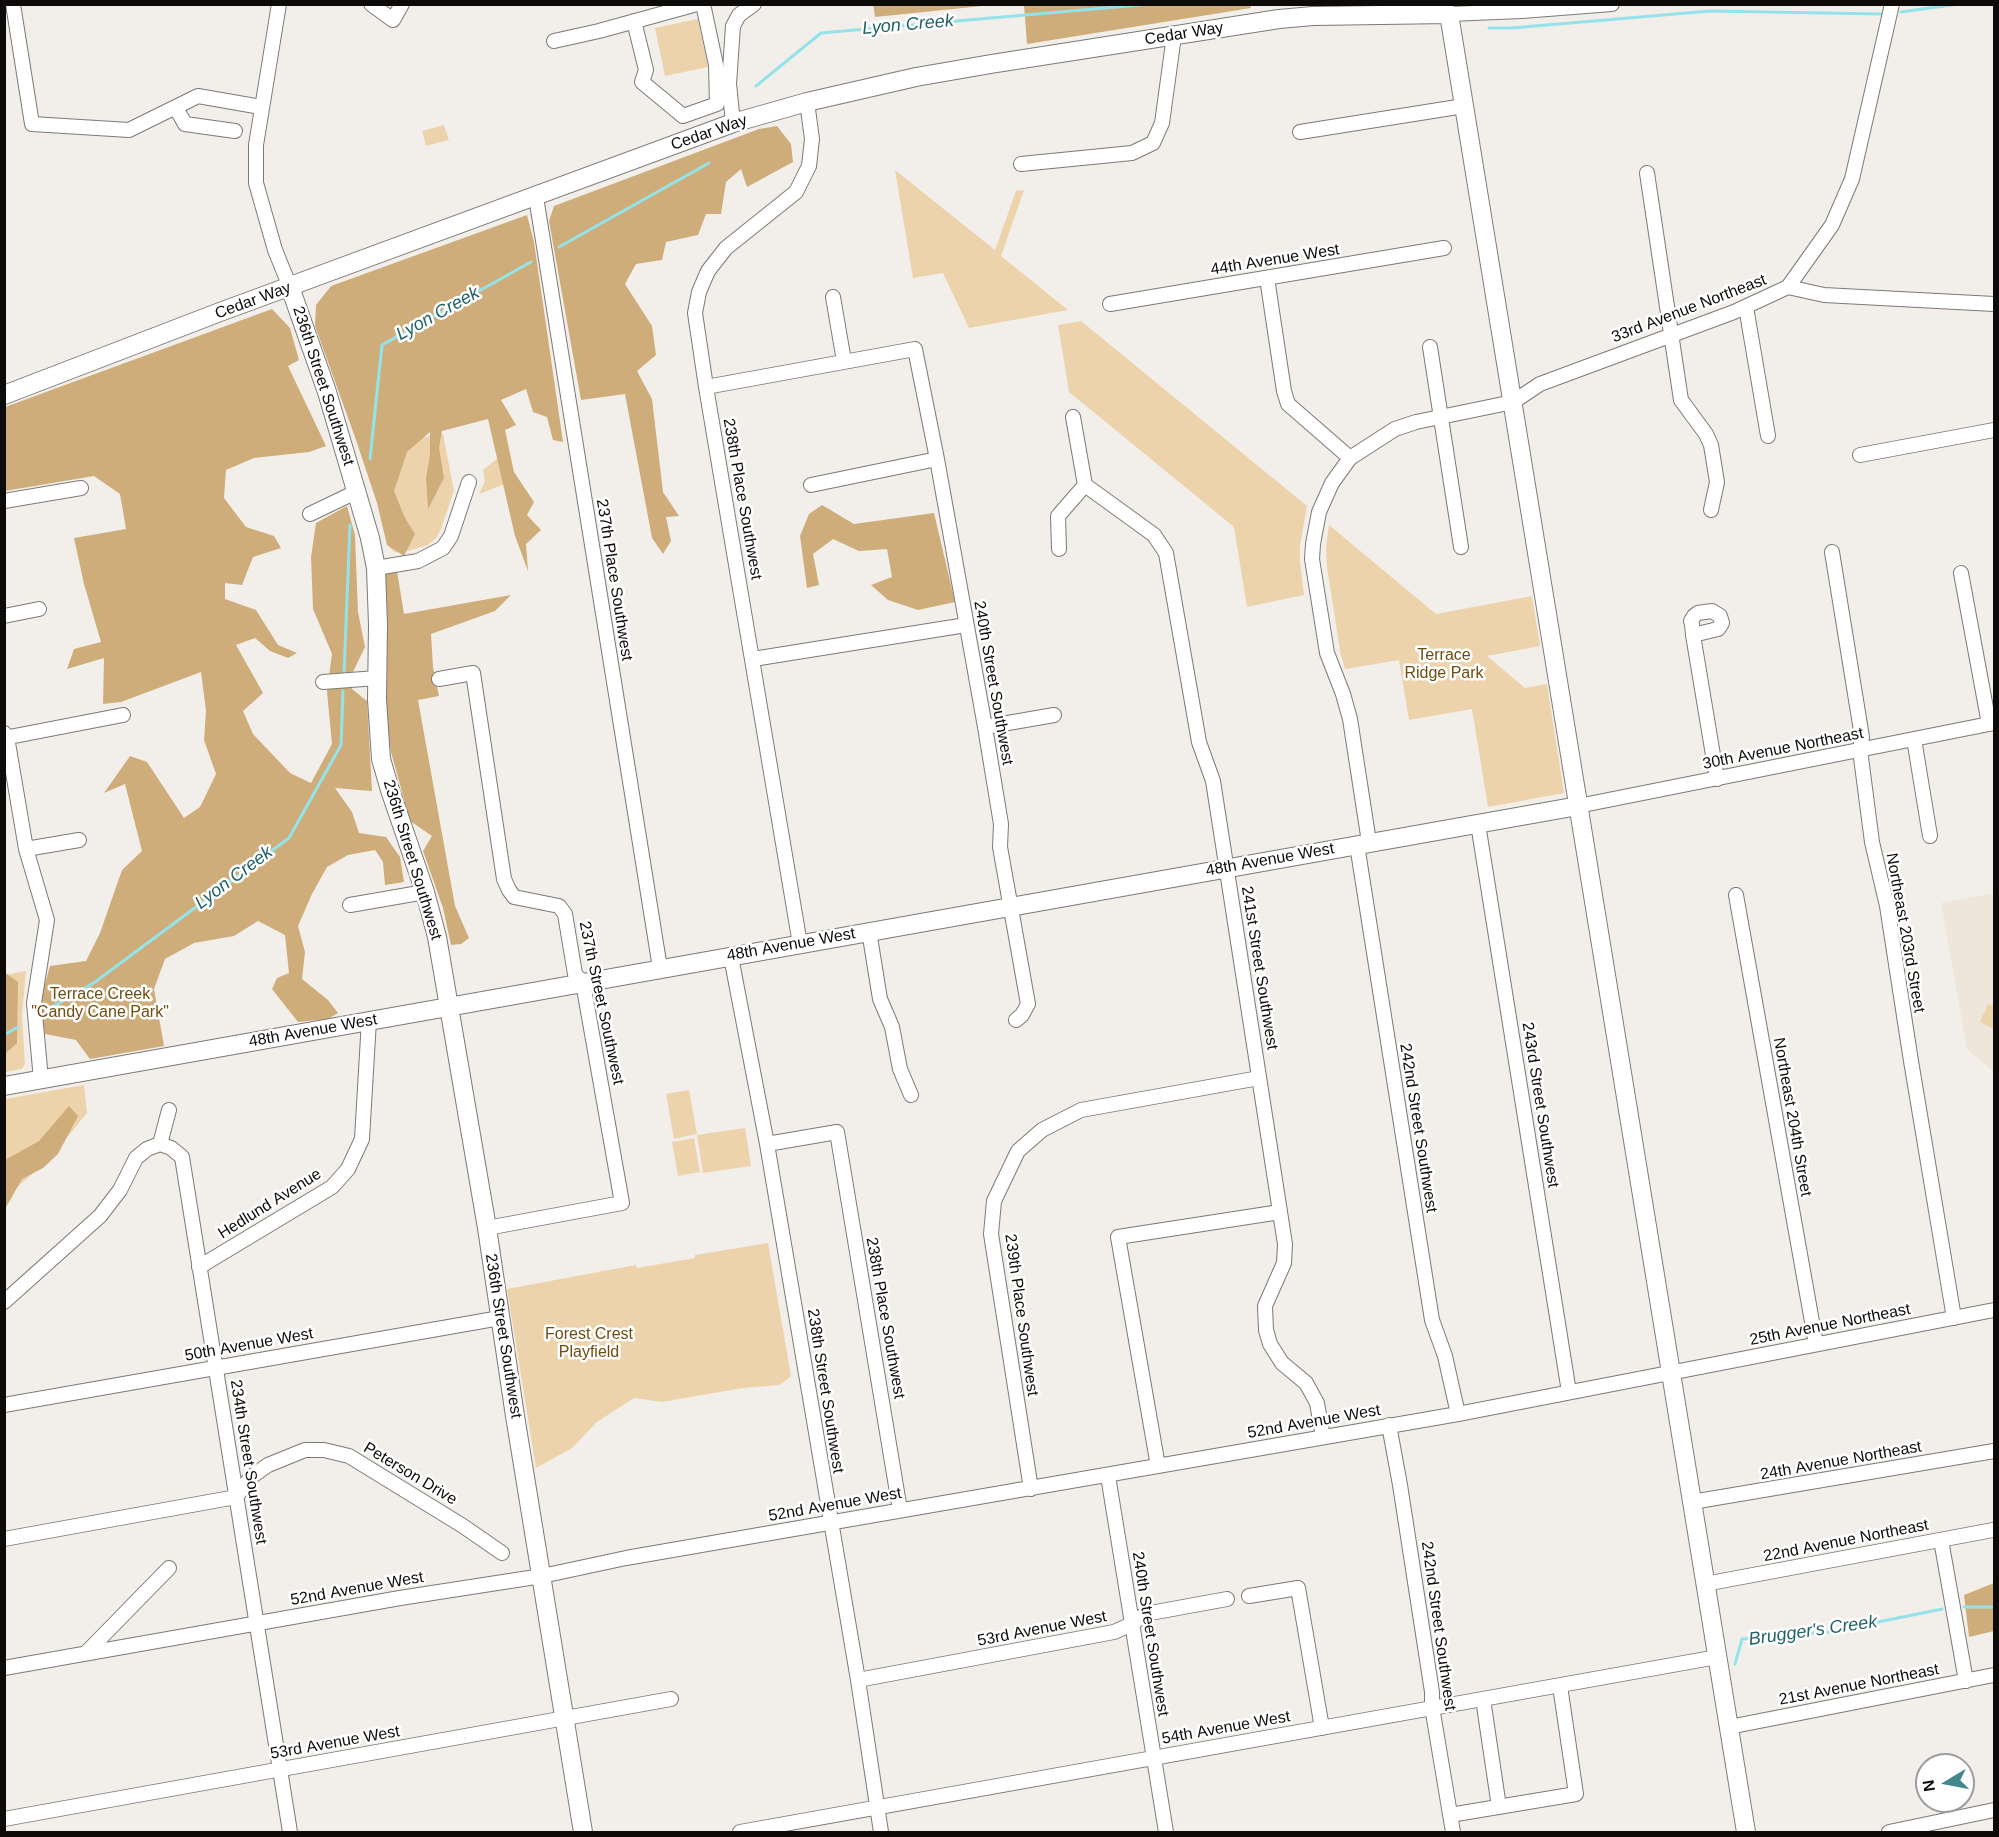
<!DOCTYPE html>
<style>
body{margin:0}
#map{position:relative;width:1999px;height:1837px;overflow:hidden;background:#f2efea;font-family:Helvetica,sans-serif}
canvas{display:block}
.frame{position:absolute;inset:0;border:6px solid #0c0b0a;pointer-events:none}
.north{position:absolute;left:1915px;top:1753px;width:60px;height:60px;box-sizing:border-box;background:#fff;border:2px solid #9e9d9d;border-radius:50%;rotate:260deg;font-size:16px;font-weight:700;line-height:24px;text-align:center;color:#0c0b0a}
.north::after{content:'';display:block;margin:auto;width:21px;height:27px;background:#40888e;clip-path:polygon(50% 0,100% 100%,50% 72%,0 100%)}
</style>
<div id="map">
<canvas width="1999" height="1837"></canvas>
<div class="frame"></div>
<div class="north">N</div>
</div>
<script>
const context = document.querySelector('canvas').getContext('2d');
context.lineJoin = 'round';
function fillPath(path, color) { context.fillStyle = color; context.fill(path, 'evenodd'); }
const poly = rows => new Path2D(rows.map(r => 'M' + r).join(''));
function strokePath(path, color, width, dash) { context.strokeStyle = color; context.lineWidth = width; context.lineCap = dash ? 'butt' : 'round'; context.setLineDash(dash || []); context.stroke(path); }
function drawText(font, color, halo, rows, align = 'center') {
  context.font = font + ' Helvetica,sans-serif'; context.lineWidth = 5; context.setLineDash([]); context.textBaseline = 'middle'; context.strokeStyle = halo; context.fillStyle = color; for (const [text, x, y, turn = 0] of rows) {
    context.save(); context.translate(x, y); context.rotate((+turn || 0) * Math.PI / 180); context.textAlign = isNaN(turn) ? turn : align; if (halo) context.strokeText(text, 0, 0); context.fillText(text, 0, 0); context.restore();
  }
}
const built = poly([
 [1994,893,1994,1072,1967,1049,1941,903]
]);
const green = poly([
 [698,19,708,67,665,76,655,28],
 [444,125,449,140,426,146,422,131],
 [895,170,995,250,1016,191,1024,190,1001,256,1068,310,969,328,943,273,913,278],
 [1081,321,1307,506,1300,546,1300,562,1304,595,1247,607,1234,527,1069,392,1058,325],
 [443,434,454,491,441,529,436,538,428,545,401,553,394,552,389,547,384,523,361,448],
 [498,458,510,482,479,494,485,481,483,470],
 [1329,525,1436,614,1532,596,1540,646,1487,656,1525,688,1547,684,1564,793,1488,807,1472,709,1409,720,1399,660,1345,669,1340,651,1327,567,1326,548],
 [26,971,22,1015,25,1064,22,1069,5,1072,5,975],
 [1988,1004,1994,1006,1994,1029,1980,1022],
 [84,1085,87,1113,49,1159,5,1198,5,1099],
 [689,1090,697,1134,674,1139,666,1094],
 [745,1128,751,1166,703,1173,697,1135],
 [694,1138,700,1172,678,1176,672,1142],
 [768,1243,791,1376,780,1385,743,1388,662,1402,634,1398,597,1422,572,1448,536,1468,507,1289,636,1265,637,1268,695,1258,695,1255]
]);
const forest = poly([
 [873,4,992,4,992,5,875,17],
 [1250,4,1251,8,1027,44,1024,5],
 [777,126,791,144,793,162,747,187,741,169,726,182,721,214,706,214,698,235,666,242,662,260,636,264,625,284,652,326,656,355,637,371,652,399,663,492,679,516,666,517,671,541,663,554,652,538,625,394,581,400,549,221,554,206,759,129],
 [527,215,534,242,563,442,553,440,547,417,533,412,526,389,501,400,516,425,505,430,514,472,534,502,527,515,541,530,526,544,528,571,515,536,488,419,442,431,439,448,444,478,428,509,426,478,430,455,430,432,407,452,394,491,405,518,415,534,404,556,387,545,377,503,356,440,315,326,316,305,331,286],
 [272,309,290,328,299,360,288,366,326,446,309,452,254,458,226,470,224,498,246,527,274,536,281,548,253,557,242,585,225,583,225,599,256,610,278,645,297,653,288,658,270,651,255,638,236,645,263,693,243,711,253,734,290,773,311,783,332,744,327,692,332,654,313,609,311,557,316,523,347,506,355,535,358,612,365,647,351,676,352,689,367,701,372,791,335,788,352,812,359,833,386,837,400,857,404,882,385,885,383,862,375,850,348,855,327,867,312,894,298,926,305,952,302,979,328,1000,338,1013,328,1019,298,1022,272,989,277,978,289,973,285,935,258,921,234,936,194,943,165,959,154,989,164,1046,90,1059,76,1040,45,1034,40,1002,50,966,86,961,100,933,122,870,142,851,125,784,104,793,130,756,147,762,184,818,200,807,216,774,204,740,206,711,201,672,121,702,103,704,104,658,67,669,74,649,101,642,84,584,74,538,126,529,120,494,94,476,5,491,5,407],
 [822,505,854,524,934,513,955,602,918,610,888,600,871,585,892,577,887,549,859,551,833,539,813,554,819,585,807,588,800,536,809,514],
 [386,571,397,571,404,614,511,595,495,611,431,634,433,667,439,696,418,700,455,906,469,938,461,944,451,945,443,908,423,851,432,836,410,821,391,752,383,698],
 [4,972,18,982,17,1043,5,1054],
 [69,1106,78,1116,58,1154,43,1168,22,1179,5,1209,5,1160,39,1141],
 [1994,1583,1994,1631,1969,1637,1964,1595]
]);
const stream = poly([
 [1901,12,1959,4],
 [1489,28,1512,28,1710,11,1882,14],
 [756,86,821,33,1150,4],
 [559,247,709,163],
 [370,459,382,345,531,262],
 [344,674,350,525],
 [47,1010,95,982,289,838,341,745,343,691],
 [4,1035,18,1027],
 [1964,1607,1994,1607],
 [1735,1664,1742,1639,1829,1632,1942,1609]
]);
const minor = poly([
 [13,4,32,124,129,130,198,96,261,107],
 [279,4,256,145,256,183,275,250,290,287],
 [371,4,393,20,402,4],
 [1449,14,1522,11,1612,4],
 [634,21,646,70,642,82,683,116,717,104,716,65,703,4],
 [554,41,599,31,697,4],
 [176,108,185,124,235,131],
 [733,123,729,84,733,26,739,15,754,4],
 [1300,132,1464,106],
 [1021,164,1132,153,1153,143,1162,123,1174,36],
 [1647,173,1681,400,1706,434,1711,445,1717,482,1711,510],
 [536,197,660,968],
 [1267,278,1284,391,1288,404,1350,458],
 [1788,287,1832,225,1852,179,1892,4],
 [833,297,844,361],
 [1110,304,1444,248],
 [1746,307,1768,436],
 [1430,347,1461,547],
 [706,387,915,349,937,459,985,727,1001,824,1000,847,1028,1004,1022,1015,1016,1020],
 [1073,417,1085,485,1154,535,1166,553,1199,742,1213,781,1285,1244,1284,1263,1265,1306,1266,1330,1270,1344,1282,1363,1306,1383,1317,1403,1323,1437],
 [1860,455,1994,430],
 [811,485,937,459],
 [4,501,81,488],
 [310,514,358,491],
 [1059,549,1058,516,1085,485],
 [1832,552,1862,737,1860,750,1872,842,1887,906,1911,1061,1954,1318],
 [376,568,418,561,443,548,451,536,469,482],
 [1961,573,1989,724],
 [4,616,39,609],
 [1693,635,1718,629,1722,623,1720,616,1712,611,1698,613,1694,616,1691,621,1692,624,1693,635,1717,779],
 [753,659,966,625],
 [439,679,473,673,504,879,509,890,514,897,559,906,565,914,575,974,583,983,622,1203,487,1228],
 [323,682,377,678],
 [985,727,1054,715],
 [4,733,7,737,26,849,47,920,34,1003,41,1080],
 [4,738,123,715],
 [1914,739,1930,836],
 [1578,806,1994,723],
 [1478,824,1569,1392],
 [1369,842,1350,719,1343,694,1327,653,1312,559,1313,544,1319,512,1332,483,1350,458,1395,429,1416,422,1513,402,1540,384,1734,312,1788,287,1824,295,1994,304],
 [1357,845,1432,1320,1445,1356,1458,1414],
 [26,849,79,840],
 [1736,895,1816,1344],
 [350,905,425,892],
 [869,931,880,999,892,1027,900,1069,911,1095],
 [800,944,706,387,695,313,699,292,708,271,726,248,796,192,809,166,812,139,807,102],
 [731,957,767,1144,858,1680,881,1832],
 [160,1144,171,1148,182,1157,290,1832],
 [160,1144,169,1110],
 [767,1144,837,1132,900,1510],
 [199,1267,332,1187,348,1169,362,1139,369,1020],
 [4,1302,100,1216,120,1190,136,1158,147,1149,160,1144],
 [4,1405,500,1318],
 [1389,1425,1400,1485,1432,1692,1432,1707,1453,1832],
 [1158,1466,1118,1237,1280,1212],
 [1108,1476,1166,1832],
 [1031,1489,991,1234,994,1201,1018,1151,1042,1130,1081,1110,1259,1078],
 [1692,1502,1994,1451],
 [4,1539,236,1497,251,1477,268,1465,305,1450,324,1450,349,1456,463,1526,502,1553],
 [1941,1540,1966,1681],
 [1705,1584,1993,1530],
 [1249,1596,1298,1588,1322,1728],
 [86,1653,169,1568],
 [4,1668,400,1598,542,1576,626,1558,1458,1414,1994,1310],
 [858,1680,1114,1632,1132,1624,1145,1614,1227,1599],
 [1483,1699,1499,1807],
 [1729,1727,1994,1675],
 [1450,1815,1576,1794,1560,1686],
 [4,1819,671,1699],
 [740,1832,1717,1657],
 [1889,1832,1994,1810]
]);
const major = poly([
 [290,287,327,392,370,538,376,568,378,625,377,700,381,759,390,790,425,892,437,937,487,1228,515,1416,583,1832],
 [4,395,220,312,733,123,807,102,916,77,991,64,1279,19,1313,16,1449,14,1746,1832],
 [4,1086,1578,806]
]);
const streetNames = [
 ["Cedar Way",1184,34,-9],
 ["Cedar Way",709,133,-19],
 ["44th Avenue West",1275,260,-9],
 ["Cedar Way",253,301,-20],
 ["33rd Avenue Northeast",1689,309,-21],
 ["236th Street Southwest",323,386,72],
 ["238th Place Southwest",742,499,80],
 ["237th Place Southwest",614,580,81],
 ["240th Street Southwest",993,683,80],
 ["30th Avenue Northeast",1783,749,-11],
 ["236th Street Southwest",412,860,73],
 ["48th Avenue West",1270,860,-10],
 ["Northeast 203rd Street",1905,933,80],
 ["48th Avenue West",791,945,-10],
 ["241st Street Southwest",1259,968,81],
 ["237th Street Southwest",601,1003,78],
 ["48th Avenue West",313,1031,-10],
 ["243rd Street Southwest",1540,1105,81],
 ["Northeast 204th Street",1792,1117,80],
 ["242nd Street Southwest",1418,1128,81],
 ["Hedlund Avenue",270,1204,-32],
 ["239th Place Southwest",1021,1315,82],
 ["238th Place Southwest",885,1318,80],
 ["25th Avenue Northeast",1830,1325,-11],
 ["236th Street Southwest",503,1336,81],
 ["50th Avenue West",249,1345,-10],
 ["238th Street Southwest",825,1391,81],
 ["52nd Avenue West",1314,1422,-10],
 ["24th Avenue Northeast",1841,1461,-10],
 ["234th Street Southwest",248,1462,81],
 ["Peterson Drive",410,1474,31],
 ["52nd Avenue West",835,1505,-10],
 ["22nd Avenue Northeast",1846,1541,-11],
 ["52nd Avenue West",357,1589,-10],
 ["242nd Street Southwest",1438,1626,82],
 ["53rd Avenue West",1042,1629,-11],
 ["240th Street Southwest",1150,1634,81],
 ["21st Avenue Northeast",1859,1685,-11],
 ["54th Avenue West",1226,1728,-10],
 ["53rd Avenue West",335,1743,-10]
];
const parkNames = [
 ["Terrace",1444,656],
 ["Ridge Park",1444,674],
 ["Terrace Creek",100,995],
 ["\"Candy Cane Park\"",100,1013],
 ["Forest Crest",589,1335],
 ["Playfield",589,1353]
];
const waterNames = [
 ["Lyon Creek",908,25,-5],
 ["Lyon Creek",438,314,-29],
 ["Lyon Creek",234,878,-37],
 ["Brugger's Creek",1813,1631,-8]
];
fillPath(built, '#eee6da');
fillPath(green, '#edd3ac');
fillPath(forest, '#cfad7b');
strokePath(stream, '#95e3ea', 3);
strokePath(minor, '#7d7a76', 16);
strokePath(major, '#7d7a76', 20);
strokePath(minor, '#fff', 14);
strokePath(major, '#fff', 18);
drawText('16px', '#0c0b0a', '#fff', streetNames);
drawText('16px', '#6e4d0f', '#fff', parkNames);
drawText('italic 18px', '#226267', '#fff', waterNames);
</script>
